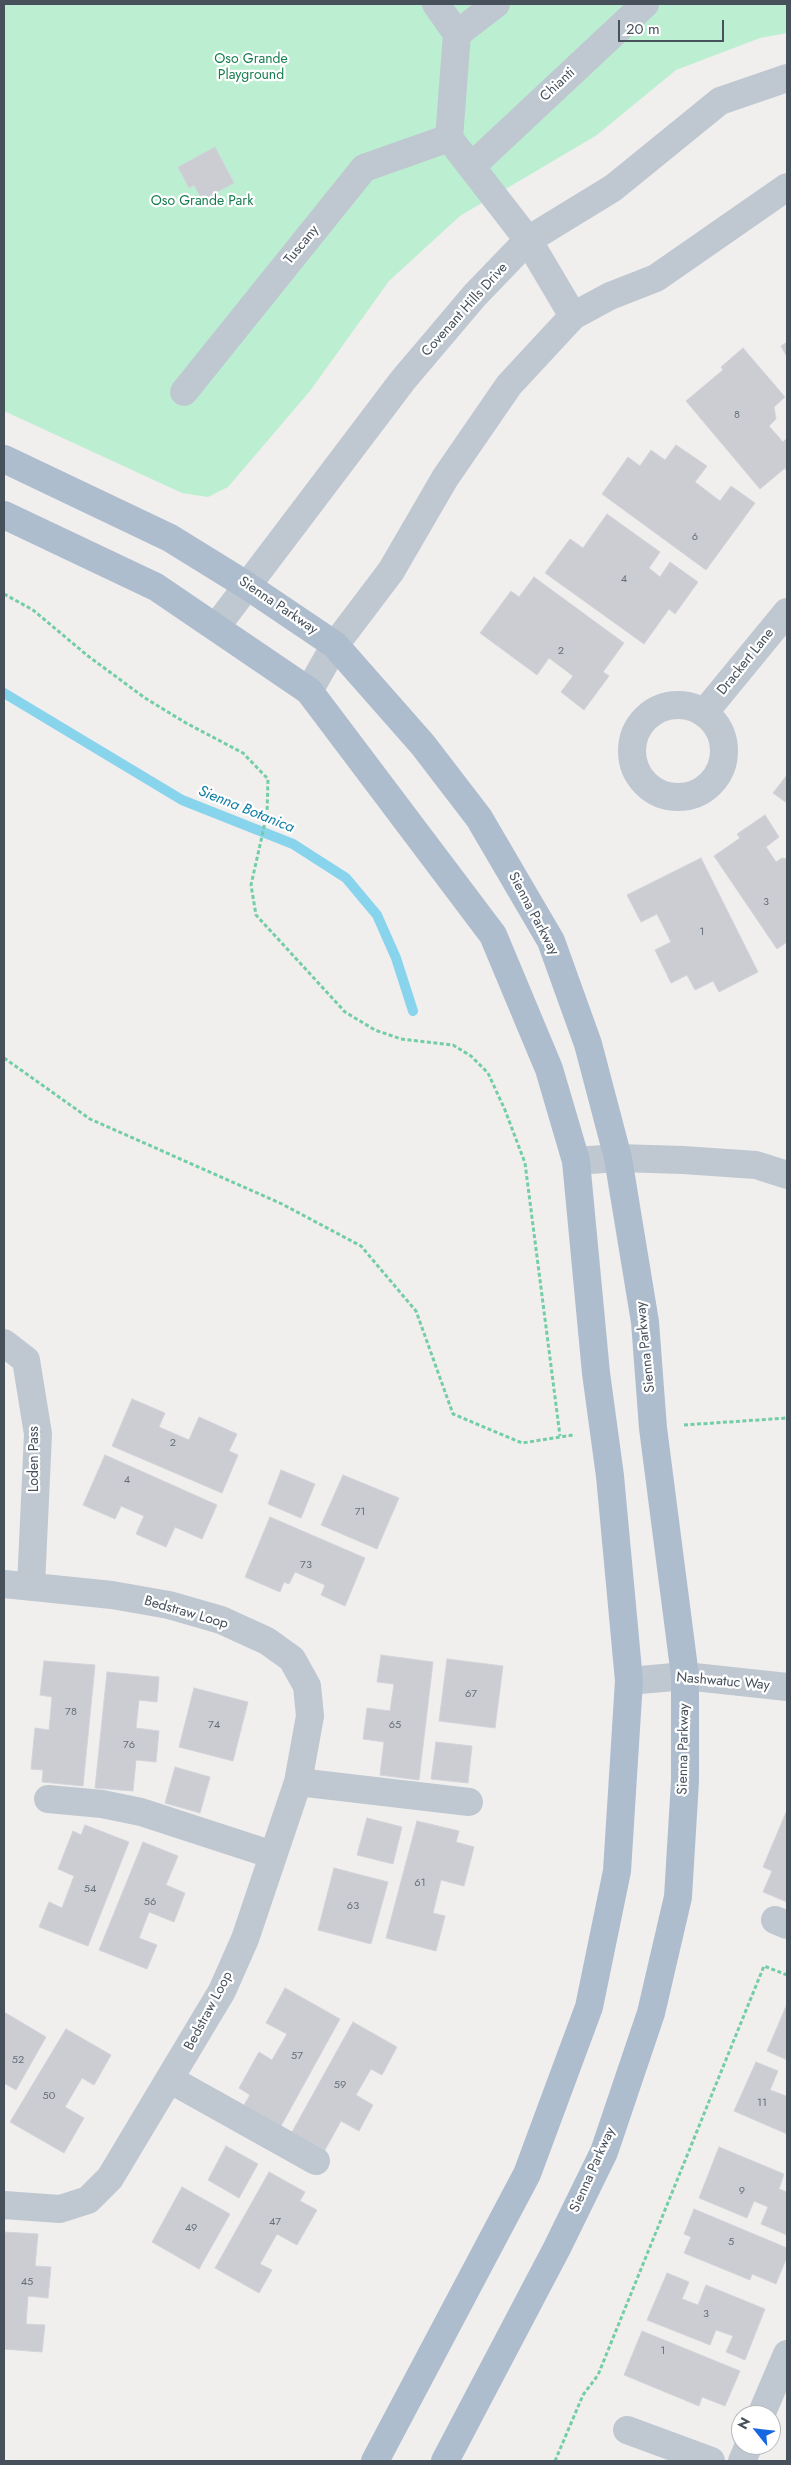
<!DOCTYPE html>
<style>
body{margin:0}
#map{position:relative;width:791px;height:2465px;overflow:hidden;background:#f1eeee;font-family:Jost,sans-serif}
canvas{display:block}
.frame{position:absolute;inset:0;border:5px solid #46515c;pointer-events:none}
.north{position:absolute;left:731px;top:2405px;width:50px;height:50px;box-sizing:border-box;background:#fff;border:1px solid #b5b9be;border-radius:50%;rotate:299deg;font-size:14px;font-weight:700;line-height:20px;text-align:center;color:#46515c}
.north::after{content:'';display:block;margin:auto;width:18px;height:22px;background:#1767e2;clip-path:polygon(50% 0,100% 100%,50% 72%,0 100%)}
.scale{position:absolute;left:618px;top:20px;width:106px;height:22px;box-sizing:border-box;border:2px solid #46515c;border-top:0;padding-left:6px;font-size:15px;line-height:18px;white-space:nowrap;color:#46515c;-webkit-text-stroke:4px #fff;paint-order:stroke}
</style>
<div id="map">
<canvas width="791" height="2465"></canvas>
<div class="frame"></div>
<div class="north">N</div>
<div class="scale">20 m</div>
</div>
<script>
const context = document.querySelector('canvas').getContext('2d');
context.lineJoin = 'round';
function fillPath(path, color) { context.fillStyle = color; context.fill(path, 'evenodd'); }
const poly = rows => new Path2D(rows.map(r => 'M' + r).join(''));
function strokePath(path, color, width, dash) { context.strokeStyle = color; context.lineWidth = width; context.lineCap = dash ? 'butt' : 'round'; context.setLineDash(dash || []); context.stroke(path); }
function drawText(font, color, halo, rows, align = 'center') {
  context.font = font + ' Jost,sans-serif'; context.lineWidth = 4.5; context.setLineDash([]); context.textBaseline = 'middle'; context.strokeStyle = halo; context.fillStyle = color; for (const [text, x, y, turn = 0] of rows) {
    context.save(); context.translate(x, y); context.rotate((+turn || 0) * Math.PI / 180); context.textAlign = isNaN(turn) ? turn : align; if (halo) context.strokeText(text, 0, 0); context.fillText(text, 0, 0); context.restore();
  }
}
const green = poly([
 [4,4,787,4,787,33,760,38,676,70,597,135,460,216,389,281,310,391,228,487,208,497,182,493,4,411]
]);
const stream = poly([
 [4,693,182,800,293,844,346,878,377,915,396,958,413,1011]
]);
const building = poly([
 [215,147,234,183,202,200,194,185,189,188,178,167,215,147],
 [787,342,787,357,781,346,787,342],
 [743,348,785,397,774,407,776,419,769,426,783,442,787,438,787,472,785,468,760,489,686,401,723,370,721,367,743,348],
 [676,445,707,466,695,482,720,501,731,486,755,503,706,570,602,494,628,457,640,466,651,450,665,460,676,445],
 [607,514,660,552,649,568,660,577,670,562,698,582,675,614,669,609,644,644,545,573,570,539,583,548,607,514],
 [534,577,624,643,603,672,609,676,584,710,561,692,573,676,549,658,537,675,480,633,511,591,519,597,534,577],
 [787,775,787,803,773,793,787,775],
 [765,815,779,837,766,847,776,862,782,858,787,859,787,942,777,949,714,856,740,838,737,834,765,815],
 [701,858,758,972,719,992,713,981,695,990,687,975,671,983,655,950,671,942,657,914,641,922,627,895,701,858],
 [132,1399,165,1413,159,1427,189,1440,199,1417,237,1434,229,1451,238,1455,222,1493,112,1446,132,1399],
 [105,1455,217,1505,202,1539,175,1527,166,1547,136,1534,144,1516,121,1506,115,1519,83,1505,105,1455],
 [281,1470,315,1484,301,1518,268,1504,281,1470],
 [343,1475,399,1498,377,1549,321,1525,343,1475],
 [270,1517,365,1558,345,1606,321,1595,325,1585,295,1572,289,1584,284,1582,280,1592,245,1577,270,1517],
 [381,1655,433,1662,419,1780,380,1775,384,1742,363,1739,367,1708,390,1711,394,1684,377,1682,381,1655],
 [447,1659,503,1666,495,1728,439,1721,447,1659],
 [44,1661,95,1665,83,1786,42,1782,43,1770,31,1769,35,1728,49,1730,52,1697,40,1695,44,1661],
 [107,1672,159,1677,157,1702,139,1700,136,1728,159,1731,156,1762,136,1760,133,1791,95,1788,107,1672],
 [194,1688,248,1702,233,1761,179,1747,194,1688],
 [436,1742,472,1746,468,1783,431,1779,436,1742],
 [175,1767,210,1777,200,1813,165,1803,175,1767],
 [787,1810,787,1902,763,1892,772,1871,763,1867,787,1810],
 [367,1818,402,1827,393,1864,357,1855,367,1818],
 [417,1821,459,1831,456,1842,474,1847,464,1886,441,1880,433,1913,445,1916,436,1951,386,1938,417,1821],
 [85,1825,129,1842,88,1946,39,1927,49,1902,62,1908,74,1876,58,1869,73,1831,81,1835,85,1825],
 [143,1842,178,1856,166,1885,185,1893,174,1922,149,1912,139,1938,157,1945,147,1969,99,1950,143,1842],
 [334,1868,388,1882,371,1944,318,1930,334,1868],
 [285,1988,340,2019,281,2126,244,2105,250,2095,239,2088,259,2052,272,2060,287,2034,266,2023,285,1988],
 [787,2004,787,2060,767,2051,787,2004],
 [4,2012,46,2037,16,2090,4,2083,4,2012],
 [353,2022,397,2047,382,2075,371,2069,356,2095,373,2105,359,2131,341,2121,325,2150,292,2132,353,2022],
 [66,2029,111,2055,94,2085,82,2078,65,2107,84,2118,64,2153,10,2122,66,2029],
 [756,2062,778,2071,770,2090,786,2096,787,2092,787,2134,734,2111,756,2062],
 [226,2146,258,2164,239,2198,208,2180,226,2146],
 [719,2147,784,2174,779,2189,787,2192,787,2235,761,2224,768,2207,754,2201,747,2218,699,2198,719,2147],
 [269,2172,305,2192,300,2201,317,2210,297,2245,277,2234,260,2264,272,2270,259,2293,215,2268,269,2172],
 [182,2187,230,2214,199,2269,152,2242,182,2187],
 [694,2209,787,2248,787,2257,776,2284,752,2274,750,2280,684,2253,691,2237,684,2234,694,2209],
 [4,2232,38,2234,35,2266,51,2267,48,2298,28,2296,26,2324,45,2325,42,2352,4,2349,4,2232],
 [667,2273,689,2282,682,2299,698,2305,706,2285,765,2309,745,2360,726,2352,733,2336,716,2330,710,2345,647,2320,667,2273],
 [642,2331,740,2371,725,2406,702,2397,699,2406,624,2375,642,2331]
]);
const path = poly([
 [4,594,33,610,88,656,145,698,186,723,243,753,268,779,267,814,251,885,256,915,345,1012,375,1030,401,1039,453,1045,471,1056,488,1073,505,1110,525,1163,560,1436],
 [4,1058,90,1119,282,1204,361,1246,416,1311,453,1414,522,1443,573,1435],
 [684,1425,787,1418],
 [555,2461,583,2395,598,2375,764,1966,787,1975]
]);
const minor = poly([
 [436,4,457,34,449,138,528,240,573,316],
 [457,34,496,4],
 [472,166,645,4],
 [184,392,364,168,449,138],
 [216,627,403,380,475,295,528,240,613,188,720,101,787,78],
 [309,691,335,645,391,571,445,478,509,385,573,316,610,296,656,278,787,187],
 '632 751a46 46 0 1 1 92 0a46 46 0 1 1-92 0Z',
 [704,713,787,612],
 [576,1161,618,1158,683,1160,756,1165,787,1175],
 [4,1343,26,1360,38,1434,31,1586],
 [4,1584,112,1595,169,1605,221,1620,267,1641,292,1659,307,1686,310,1716,298,1782,245,1939,222,1991,110,2178,88,2200,60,2209,4,2205],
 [629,1681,685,1676,787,1687],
 [298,1782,469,1802],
 [48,1799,102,1804,141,1812,273,1855],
 [775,1920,787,1925],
 [171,2080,316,2161],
 [761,2415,787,2354],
 [627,2430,711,2461],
 [742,2461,749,2445]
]);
const major = poly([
 [4,459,170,538,246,585,335,645,423,745,479,818,551,941,588,1044,618,1158,645,1322,653,1428,685,1676,685,1781,678,1897,651,2013,604,2152,557,2248,445,2461],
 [4,515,156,587,309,691,493,935,549,1069,576,1161,596,1373,610,1476,629,1681,617,1871,589,2007,527,2174,375,2461]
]);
const numberNames = [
 ["8",737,415],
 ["6",695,537],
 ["4",624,579],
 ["2",561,651],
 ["3",766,902],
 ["1",702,932],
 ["2",173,1443],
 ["4",127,1480],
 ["71",360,1512],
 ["73",306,1565],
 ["67",471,1694],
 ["78",71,1712],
 ["74",214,1725],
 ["65",395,1725],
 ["76",129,1745],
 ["61",420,1883],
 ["54",90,1889],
 ["56",150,1902],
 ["63",353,1906],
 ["57",297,2056],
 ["52",18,2060],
 ["59",340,2085],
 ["50",49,2096],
 ["11",762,2103],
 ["9",742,2191],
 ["47",275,2222],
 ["49",191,2228],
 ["5",731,2242],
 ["45",27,2282],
 ["3",706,2314],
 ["1",663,2351]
];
const parkNames = [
 ["Oso Grande",251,60],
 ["Playground",251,76],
 ["Oso Grande Park",202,202]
];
const streetNames = [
 ["Chianti",558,85,-43],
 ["Tuscany",302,245,-51],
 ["Covenant Hills Drive",465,310,-48],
 ["Sienna Parkway",278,606,34],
 ["Drackert Lane",746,662,-51],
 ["Sienna Parkway",533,914,62],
 ["Sienna Parkway",646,1347,-96],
 ["Loden Pass",35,1459,-90],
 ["Bedstraw Loop",186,1613,16],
 ["Nashwatuc Way",723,1682,5],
 ["Sienna Parkway",684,1749,-89],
 ["Bedstraw Loop",209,2011,-62],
 ["Sienna Parkway",593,2170,-66]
];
const waterNames = [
 ["Sienna Botanica",246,810,22]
];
fillPath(green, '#bcefd2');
strokePath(stream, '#89d4ed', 10);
fillPath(building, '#cbcdd3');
strokePath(building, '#d2d4da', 1);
strokePath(path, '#74cea5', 3, [4, 2.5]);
strokePath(minor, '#bfc8d1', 28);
strokePath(major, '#aebdce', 28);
drawText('11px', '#67707a', null, numberNames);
drawText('14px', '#167e4f', '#fff', parkNames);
drawText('14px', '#46515c', '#fff', streetNames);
drawText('italic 15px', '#0b7ca3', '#fff', waterNames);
</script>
